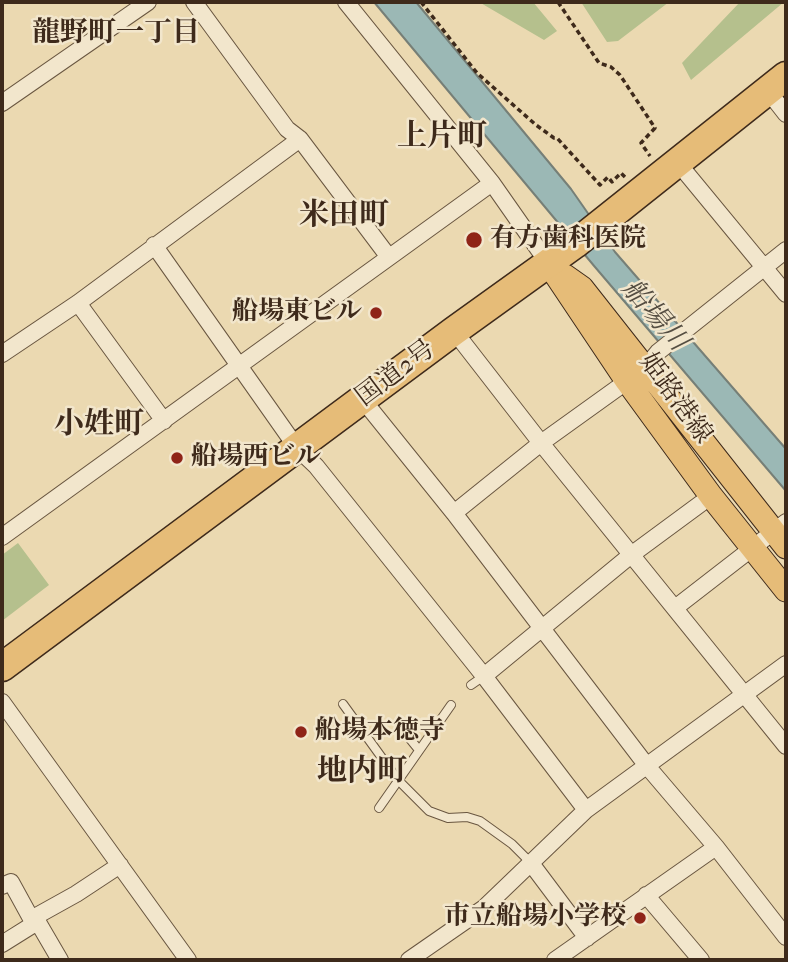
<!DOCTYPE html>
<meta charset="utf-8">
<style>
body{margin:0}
#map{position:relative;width:788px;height:962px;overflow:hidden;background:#ebd9b1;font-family:"IM FELL French Canon",serif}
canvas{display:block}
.frame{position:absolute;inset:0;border:4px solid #3e2a1b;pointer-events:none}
</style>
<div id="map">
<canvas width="788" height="962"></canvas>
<div class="frame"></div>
</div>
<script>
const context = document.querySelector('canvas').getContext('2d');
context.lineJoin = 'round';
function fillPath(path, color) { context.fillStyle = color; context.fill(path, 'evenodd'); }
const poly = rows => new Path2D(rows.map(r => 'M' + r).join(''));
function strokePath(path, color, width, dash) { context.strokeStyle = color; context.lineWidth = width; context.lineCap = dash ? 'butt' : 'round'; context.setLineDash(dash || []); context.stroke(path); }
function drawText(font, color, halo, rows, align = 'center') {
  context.font = font + ' "IM FELL French Canon","Noto Serif JP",serif'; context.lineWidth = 5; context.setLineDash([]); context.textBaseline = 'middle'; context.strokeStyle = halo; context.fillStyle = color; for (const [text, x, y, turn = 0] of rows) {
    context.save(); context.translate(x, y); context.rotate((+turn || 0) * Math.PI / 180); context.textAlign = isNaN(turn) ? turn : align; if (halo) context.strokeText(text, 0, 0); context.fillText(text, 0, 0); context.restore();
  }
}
const green = poly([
 [479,2,533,2,557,31,544,40],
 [581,2,669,2,618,41,607,42],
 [740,2,784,2,691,80,682,63],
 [18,543,49,585,2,621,2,555]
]);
const water = poly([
 [374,2,416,2,571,189,615,252,786,449,786,491,595,267,374,2]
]);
const path = poly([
 [421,2,477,73,536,125,554,138,557,138,600,185,608,177,612,182,621,173,625,177],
 [558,2,599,63,611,67,620,75,655,128,641,143,650,156]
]);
const lane = poly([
 [471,685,484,676],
 [343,704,398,780,429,811,448,818,467,817,480,821,512,844,530,862],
 [406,734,419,750],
 [379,808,451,705]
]);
const street = poly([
 [194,2,287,129,300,139,388,256],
 [346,2,492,183,548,263],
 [768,91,786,114],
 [2,103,148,2],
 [678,163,786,294],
 [154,245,297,448,316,466,484,676,586,810],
 [78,303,164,421],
 [454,331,541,443,786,746],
 [2,354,78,303,300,139],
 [363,400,454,513,647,766,716,847,786,937],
 [454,513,541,443,644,369,658,352,786,250],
 [2,537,492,183],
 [675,608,786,522],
 [484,676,631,555,711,496],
 [2,702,188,960],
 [530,862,587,938],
 [2,886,11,882,34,924,39,924,60,960],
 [646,895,701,960],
 [31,919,76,894,120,865],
 [2,944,34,924],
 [409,960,484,908,586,810,786,664],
 [555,960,716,847]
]);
const primary = poly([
 [548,263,627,381,711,496,786,590],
 [565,276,582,288,786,547]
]);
const highway = poly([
 [2,667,454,331,575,244,786,76]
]);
const markers = [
 [474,240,9,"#8f2418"],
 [376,313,7,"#8f2418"],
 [177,458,7,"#8f2418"],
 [301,732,7,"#8f2418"],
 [640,918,7,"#8f2418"]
];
const poiNames = [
 ["有方歯科医院",490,240],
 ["船場東ビル",362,313,"right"],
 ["船場西ビル",191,458],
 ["船場本徳寺",315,732],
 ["市立船場小学校",626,918,"right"]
];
const streetNames = [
 ["国道2号",396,374,-37],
 ["姫路港線",675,399,54]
];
const neighbourhoodNames = [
 ["龍野町一丁目",116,34]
];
const waterNames = [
 ["船場川",654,316,49]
];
const quarterNames = [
 ["上片町",442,138],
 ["米田町",344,217],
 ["小姓町",99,426],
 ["地内町",362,773]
];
fillPath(green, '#b5c08d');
fillPath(water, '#9bb8b5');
strokePath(water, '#767f77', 2);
strokePath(lane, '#695640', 10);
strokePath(street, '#695640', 18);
strokePath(primary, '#3e2a1b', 25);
strokePath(highway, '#3e2a1b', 31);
strokePath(path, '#3e2a1b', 3.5, [5, 3.5]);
strokePath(lane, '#f2e6cc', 8);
strokePath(street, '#f2e6cc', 16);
strokePath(primary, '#e6bc78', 23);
strokePath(highway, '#e6bc78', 28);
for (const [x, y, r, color] of markers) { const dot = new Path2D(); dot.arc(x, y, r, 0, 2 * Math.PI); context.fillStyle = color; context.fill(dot); strokePath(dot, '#f2e6cc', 2.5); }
drawText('bold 26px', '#3e2a1b', '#f2e6cc', poiNames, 'left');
drawText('26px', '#3e2a1b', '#f2e6cc', streetNames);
drawText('bold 28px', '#3e2a1b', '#f2e6cc', neighbourhoodNames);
drawText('italic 28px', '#554e42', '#f2e6cc', waterNames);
drawText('bold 30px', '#3e2a1b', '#f2e6cc', quarterNames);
</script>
